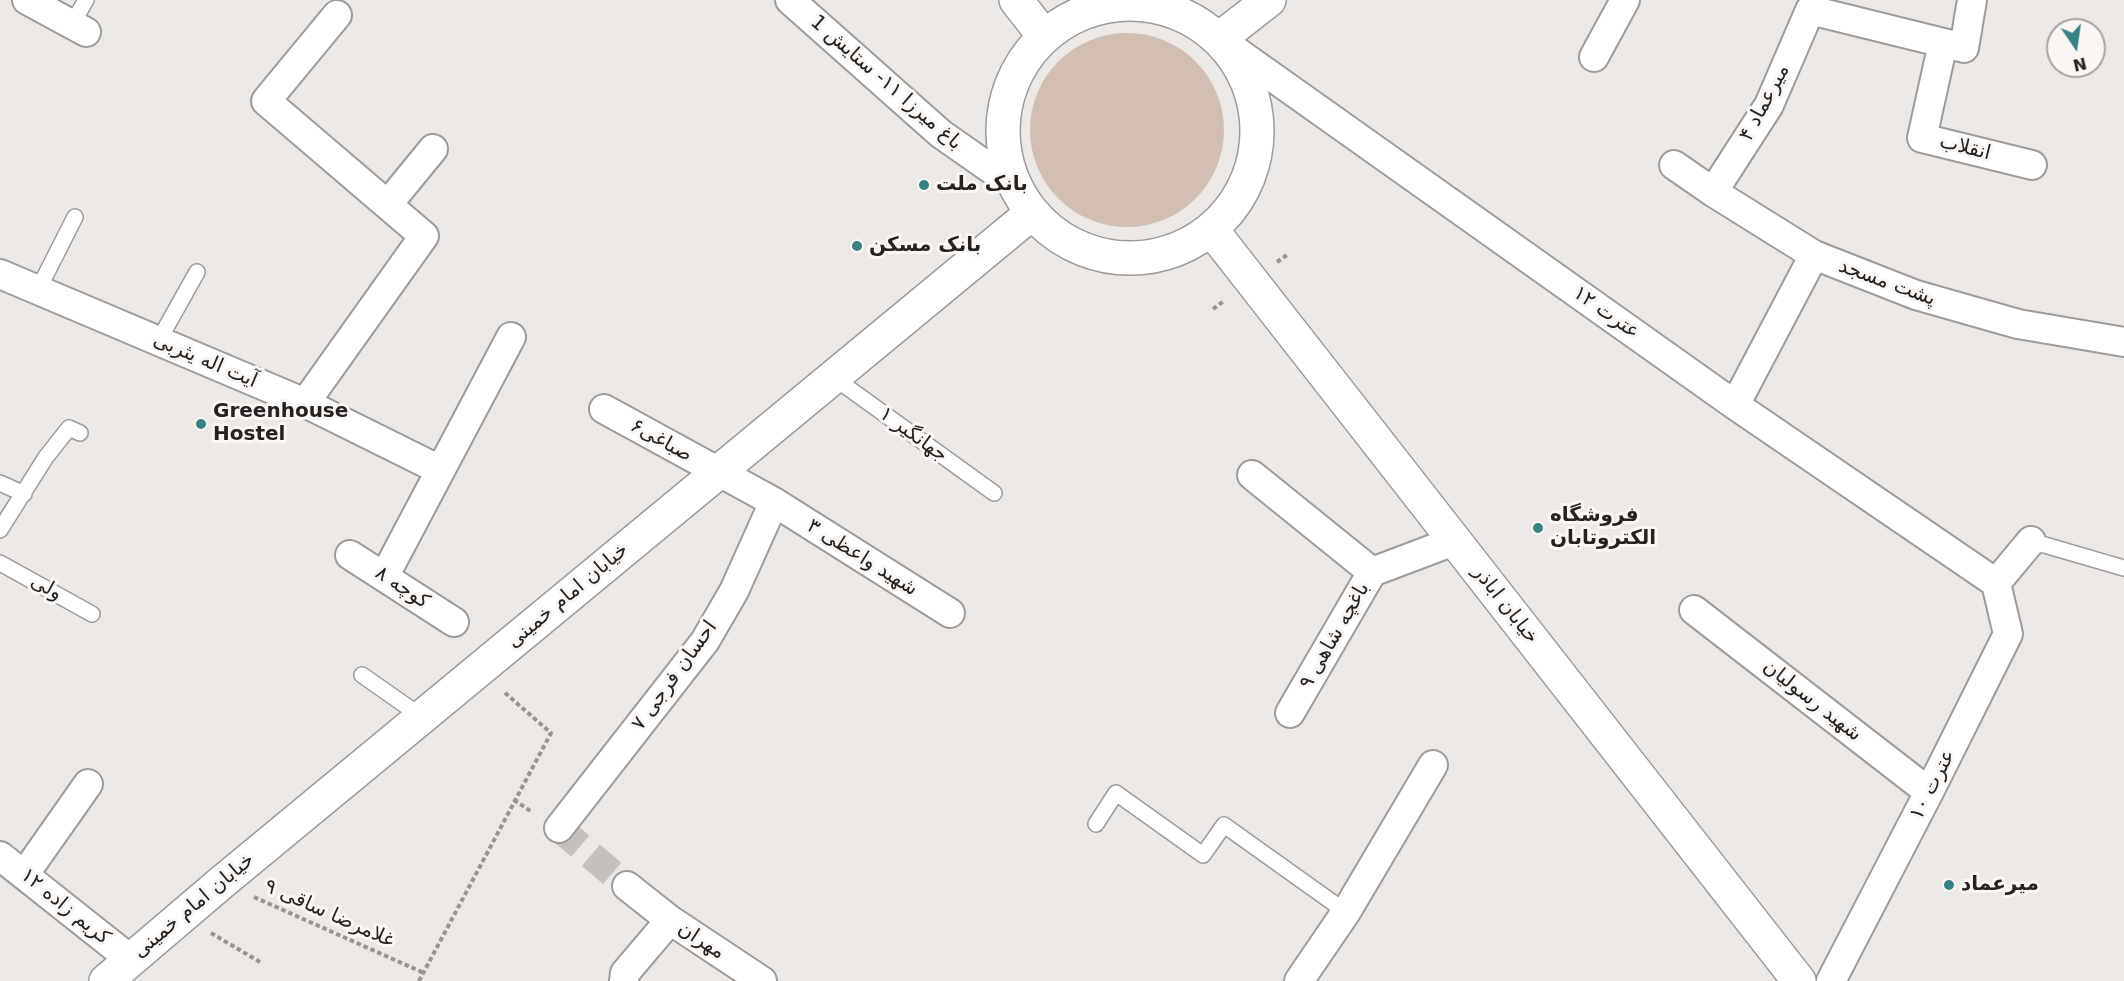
<!DOCTYPE html>
<meta charset="utf-8">
<style>
body{margin:0}
#map{position:relative;width:2124px;height:981px;overflow:hidden;background:#ece8e6;font-family:"DejaVu Sans",sans-serif}
canvas{display:block}
.north{position:absolute;left:2046px;top:18px;width:60px;height:60px;box-sizing:border-box;background:#f9f6f4;border:2px solid #a4a2a0;border-radius:50%;rotate:167deg;font-size:16px;font-weight:700;line-height:24px;text-align:center;color:#242322}
.north::after{content:'';display:block;margin:auto;width:21px;height:27px;background:#398283;clip-path:polygon(50% 0,100% 100%,50% 72%,0 100%)}
</style>
<div id="map">
<canvas width="2124" height="981"></canvas>
<div class="north">N</div>
</div>
<script>
const context = document.querySelector('canvas').getContext('2d');
context.lineJoin = 'round';
function fillPath(path, color) { context.fillStyle = color; context.fill(path, 'evenodd'); }
const poly = rows => new Path2D(rows.map(r => 'M' + r).join(''));
function strokePath(path, color, width, dash) { context.strokeStyle = color; context.lineWidth = width; context.lineCap = dash ? 'butt' : 'round'; context.setLineDash(dash || []); context.stroke(path); }
function drawText(font, color, halo, rows, align = 'center') {
  context.font = font + ' "DejaVu Sans","Noto Naskh Arabic",sans-serif'; context.lineWidth = 6; context.setLineDash([]); context.textBaseline = 'middle'; context.strokeStyle = halo; context.fillStyle = color; for (const [text, x, y, turn = 0] of rows) {
    context.save(); context.translate(x, y); context.rotate((+turn || 0) * Math.PI / 180); context.textAlign = isNaN(turn) ? turn : align; if (halo) context.strokeText(text, 0, 0); context.fillText(text, 0, 0); context.restore();
  }
}
const green = poly([
 '1030 130a97 97 0 1 1 194 0a97 97 0 1 1-194 0Z'
]);
const streetTunnel = poly([
 [559,828,627,886]
]);
const path = poly([
 [1277,262,1287,255],
 [1213,309,1225,300],
 [514,800,532,812],
 [254,897,424,973],
 [211,933,260,962],
 [419,981,551,733,504,692]
]);
const lane = poly([
 [72,24,86,0],
 [38,290,75,217],
 [159,340,197,272],
 [833,377,994,493],
 [0,483,24,494],
 [0,530,46,457,69,428,80,433],
 [2031,541,2124,568],
 [0,563,92,614],
 [362,675,422,717],
 [1096,824,1116,793,1203,855,1224,825,1346,912]
]);
const street = poly([
 [27,0,86,32],
 [790,0,941,134,1014,185],
 [1219,39,1735,405,1996,583],
 [1943,43,1922,138,2032,165],
 [1594,57,1625,0],
 [1674,165,1713,192,1814,255,1916,295,2018,324,2124,342],
 [1713,192,1769,105,1810,10,1964,48,1972,0],
 [388,204,433,149],
 [0,274,305,403,440,470],
 [305,403,424,236,266,101,337,15],
 [1735,405,1814,255],
 [604,409,774,502,950,613],
 [1252,475,1372,572],
 [350,555,454,622],
 [384,577,511,337],
 [1996,583,2031,541],
 [1694,610,1929,792],
 [1290,713,1372,572,1454,541],
 [559,828,705,641,734,591,774,502],
 [0,856,130,959],
 [24,875,88,784],
 [627,886,670,920,762,981],
 [624,981,625,973,670,920],
 [1299,981,1346,912,1433,765],
 [1831,981,1929,792,2008,634,1996,583]
]);
const secondary = poly([
 [1016,0,1044,36],
 '1003 131a127 127 0 1 1 254 0a127 127 0 1 1-254 0Z',
 [1219,39,1269,0],
 [1211,229,1799,981],
 [106,981,221,883,1032,213]
]);
const markers = [
 [924,185,6,"#398283"],
 [857,246,6,"#398283"],
 [201,424,6,"#398283"],
 [1538,528,6,"#398283"],
 [1949,885,6,"#398283"]
];
const streetNames = [
 ["باغ میرزا ۱۱- ستایش 1",886,83,41],
 ["میرعماد ۴",1765,103,-62],
 ["انقلاب",1965,148,14],
 ["پشت مسجد",1887,283,20],
 ["عترت ۱۲",1606,313,35],
 ["آیت اله یثربی",205,361,23],
 ["جهانگیر ۱",913,435,36],
 ["صباغی۶",661,441,29],
 ["شهید واعظی ۳",862,558,32],
 ["ولی",46,588,29],
 ["کوچه ۸",402,588,33],
 ["خیابان امام خمینی",568,596,-40],
 ["خیابان اباذر",1505,605,52],
 ["باغچه شاهی ۹",1335,636,-60],
 ["احسان فرجی ۷",675,676,-54],
 ["شهید رسولیان",1812,701,38],
 ["عترت ۱۰",1933,785,-63],
 ["خیابان امام خمینی",194,906,-40],
 ["کریم زاده ۱۲",65,907,39],
 ["غلامرضا ساقی ۹",329,914,24],
 ["مهران",701,941,33]
];
const poiNames = [
 ["بانک ملت",936,185],
 ["بانک مسکن",869,246],
 ["Greenhouse",213,412],
 ["Hostel",213,435],
 ["فروشگاه",1550,516],
 ["الکتروتابان",1550,539],
 ["میرعماد",1961,885]
];
fillPath(green, '#d3bfb1');
strokePath(streetTunnel, '#c4c1bf', 28, [28, 14]);
strokePath(lane, '#9e9b99', 18);
strokePath(street, '#9e9b99', 32);
strokePath(secondary, '#9e9b99', 36);
strokePath(path, '#969392', 4, [4.5, 3]);
strokePath(lane, '#fff', 15);
strokePath(street, '#fff', 28);
strokePath(secondary, '#fff', 33);
for (const [x, y, r, color] of markers) { const dot = new Path2D(); dot.arc(x, y, r, 0, 2 * Math.PI); context.fillStyle = color; context.fill(dot); strokePath(dot, '#f9f6f4', 2); }
drawText('20px', '#242322', '#f9f6f4', streetNames);
drawText('bold 20px', '#242322', '#f9f6f4', poiNames, 'left');
</script>
